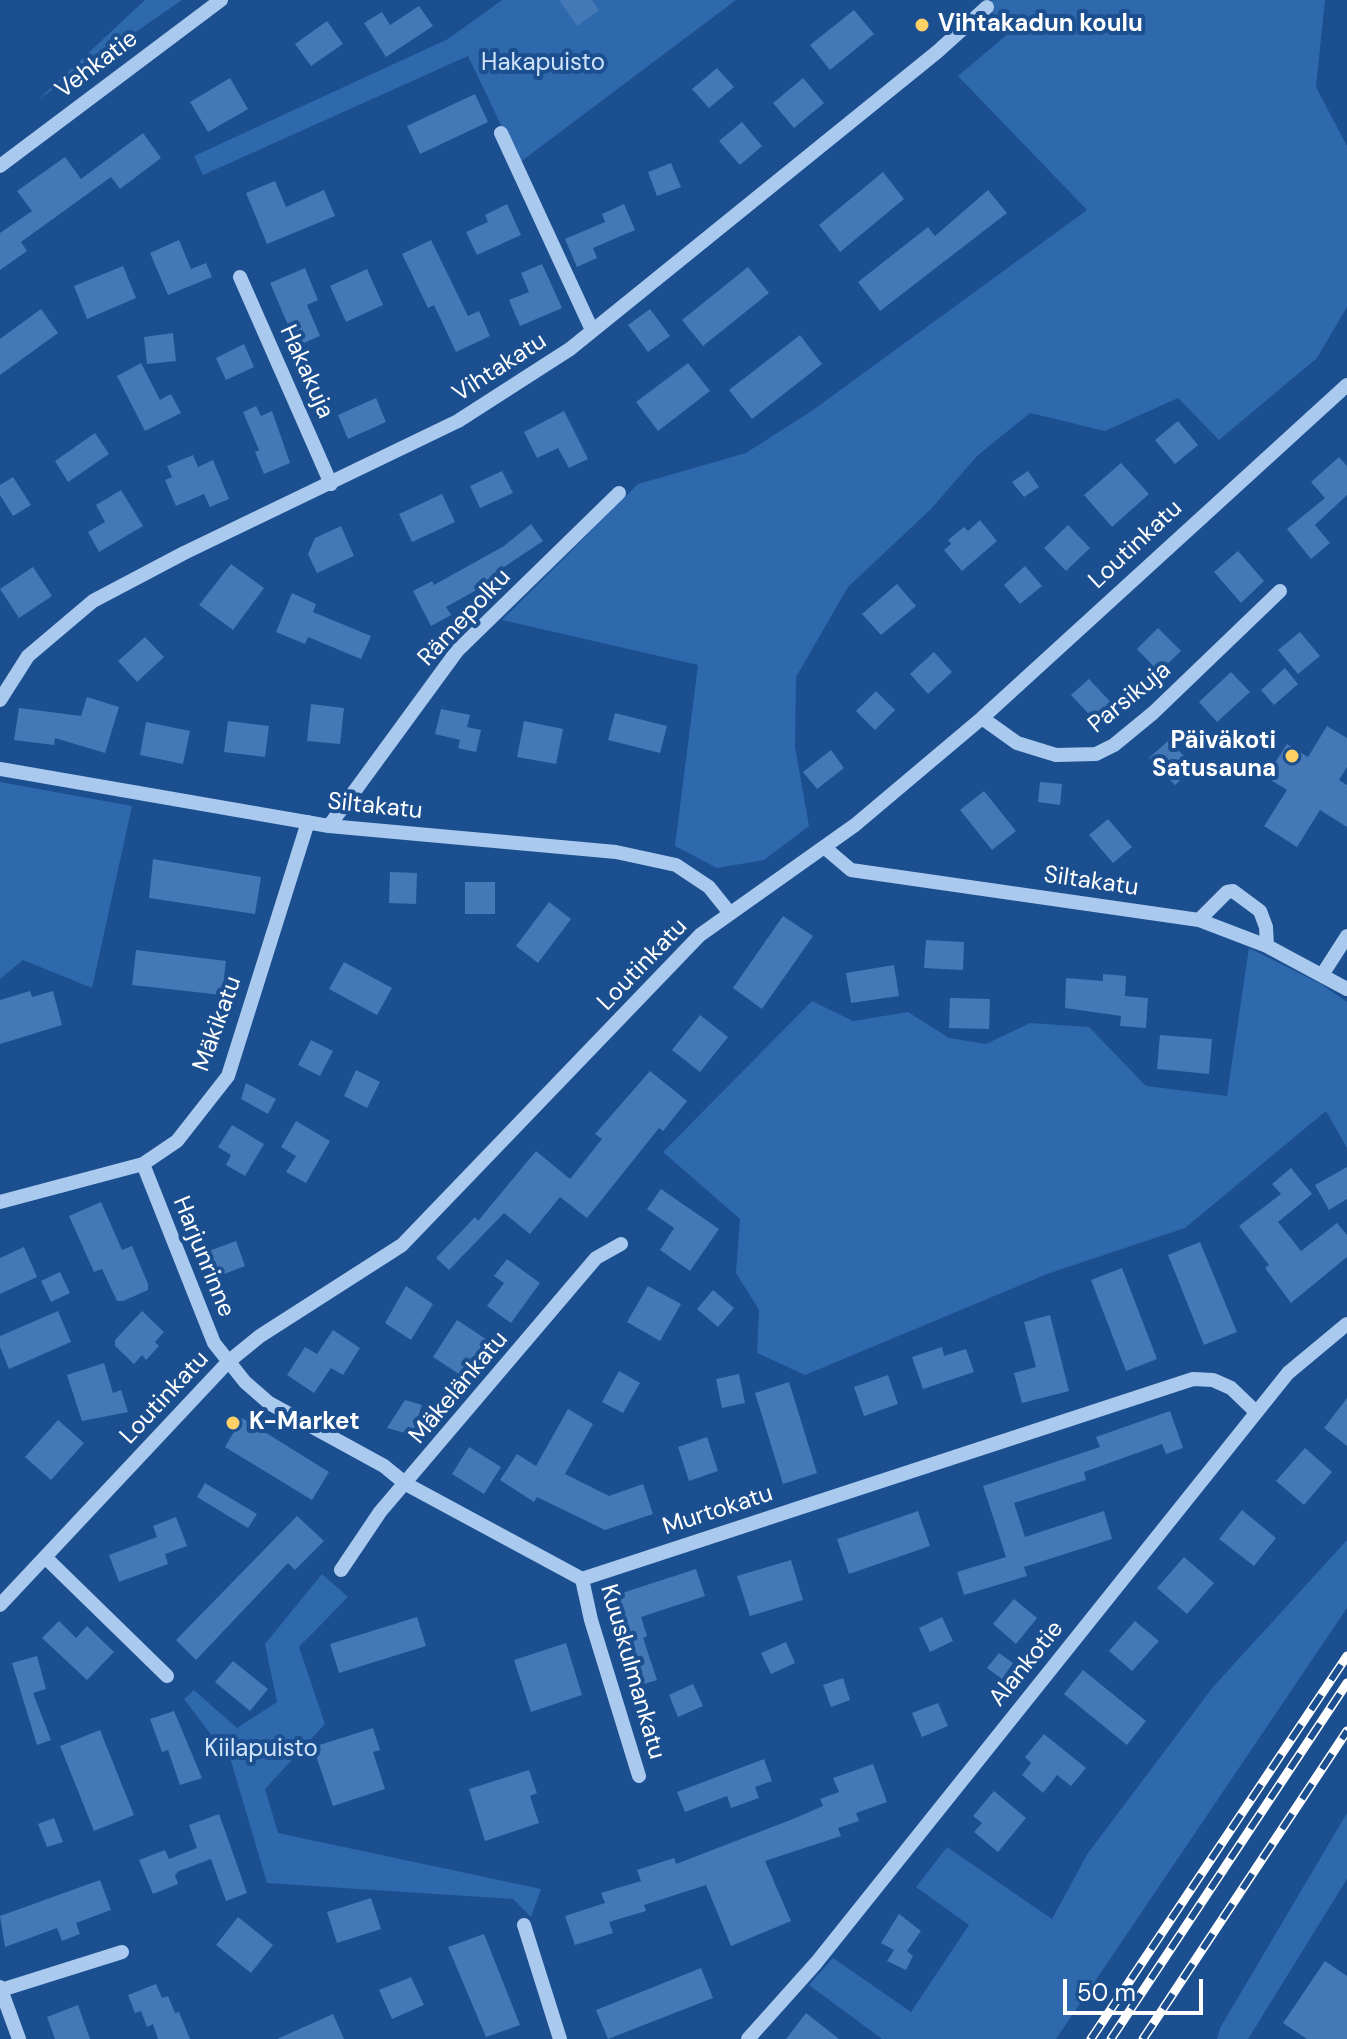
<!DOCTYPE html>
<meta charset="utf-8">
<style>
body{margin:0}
#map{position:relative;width:1347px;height:2039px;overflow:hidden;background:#1b4f8f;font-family:"DM Sans",sans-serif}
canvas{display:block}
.scale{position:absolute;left:1063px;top:1979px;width:140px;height:36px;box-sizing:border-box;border:4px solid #fff;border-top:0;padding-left:10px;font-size:24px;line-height:28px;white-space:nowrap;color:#fff;-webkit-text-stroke:6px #1b4f8f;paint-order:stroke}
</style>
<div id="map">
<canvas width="1347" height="2039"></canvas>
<div class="scale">50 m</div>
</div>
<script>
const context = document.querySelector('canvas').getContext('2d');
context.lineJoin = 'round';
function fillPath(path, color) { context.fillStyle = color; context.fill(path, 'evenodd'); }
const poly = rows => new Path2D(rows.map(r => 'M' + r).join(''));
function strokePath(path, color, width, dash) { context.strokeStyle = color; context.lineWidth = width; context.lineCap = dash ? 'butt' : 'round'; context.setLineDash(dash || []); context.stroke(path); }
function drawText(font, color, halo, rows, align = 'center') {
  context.font = font + ' "DM Sans",sans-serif'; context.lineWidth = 8; context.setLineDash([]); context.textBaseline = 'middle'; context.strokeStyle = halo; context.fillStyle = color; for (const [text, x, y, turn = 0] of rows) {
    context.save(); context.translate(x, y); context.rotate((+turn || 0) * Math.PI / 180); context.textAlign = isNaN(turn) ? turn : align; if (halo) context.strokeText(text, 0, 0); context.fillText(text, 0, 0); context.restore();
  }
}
const green = poly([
 [145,0,182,0,39,99],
 [502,0,736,0,519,163,468,56,203,175,194,156,448,39],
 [992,0,1325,0,1316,87,1347,146,1347,307,1317,358,1219,440,1178,398,1105,431,1030,413,977,456,931,509,848,587,796,677,795,747,809,826,764,860,717,868,675,846,698,665,502,620,638,484,746,453,813,410,1087,210,958,76,1010,32,987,7],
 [0,782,132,806,92,988,23,960,0,979],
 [1249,948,1321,984,1347,1002,1347,1148,1326,1111,1185,1228,1047,1274,805,1375,757,1353,759,1310,736,1273,740,1219,663,1152,812,1001,853,1021,908,1012,949,1038,986,1044,1030,1023,1089,1027,1146,1086,1227,1096],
 [1347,1540,1347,1608,1056,2039,882,2039,809,1985,833,1958,911,2012,969,1925,916,1887,947,1847,1052,1919,1088,1853,1213,1687],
 [322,1574,348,1597,299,1647,325,1724,265,1789,278,1833,541,1889,531,1917,513,1899,267,1883,231,1761,184,1699,194,1690,237,1728,277,1702,265,1644],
 [1347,1813,1347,1879,1248,2039,1217,2039,1220,2028]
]);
const building = poly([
 [559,0,592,0,599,10,577,26],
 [419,6,433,26,386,57,364,23,382,12,390,25],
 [854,10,874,34,830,70,810,45],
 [327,21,343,44,311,66,295,44],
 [717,68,734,87,709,108,692,89],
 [230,78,248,109,208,132,190,102],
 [803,78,824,103,794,128,773,103],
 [475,94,488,122,420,154,407,126],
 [742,122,762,146,740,165,719,141],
 [143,133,161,158,120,189,111,177,21,242,27,251,0,270,0,233,32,211,17,191,65,157,81,179],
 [671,163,681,187,657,196,648,172],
 [883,172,904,199,840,252,819,225],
 [275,181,286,207,324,190,335,216,267,244,246,193],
 [988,190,1007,213,880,311,858,282,928,227,935,236],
 [507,204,521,235,477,255,466,232,488,222,485,215],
 [624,204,635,230,593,248,597,258,577,267,565,239,605,222,602,214],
 [179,240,191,269,206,263,212,277,168,295,150,253],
 [431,240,468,316,479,311,490,336,456,352,434,305,428,308,402,254],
 [542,264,562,308,520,326,509,300,529,292,521,273],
 [123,266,136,298,87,319,74,286],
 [748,267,769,293,703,346,682,320],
 [305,268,318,300,307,305,320,336,297,346,270,283],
 [367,269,383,305,346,322,330,286],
 [41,309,58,333,0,375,0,339],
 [650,309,670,336,648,352,628,325],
 [173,333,176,361,147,364,144,337],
 [800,335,822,364,752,419,729,390],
 [244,344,254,367,226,380,216,358],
 [141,363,160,400,171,394,181,413,145,431,117,376],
 [688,363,710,391,658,431,636,402],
 [376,398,386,422,348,439,338,415],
 [256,406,261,416,272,411,290,463,264,474,255,452,259,450,243,412],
 [564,411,588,459,569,468,558,448,537,458,524,432],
 [1178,421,1198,445,1175,464,1155,440],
 [95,433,109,454,68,482,55,461],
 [193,455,198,467,213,460,229,499,210,507,204,494,176,506,165,480,172,477,167,466],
 [1339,457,1347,466,1347,495,1315,525,1330,543,1311,559,1287,529,1325,498,1311,482],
 [1121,463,1149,494,1112,527,1084,495],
 [502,471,513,493,480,508,470,486],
 [1028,471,1039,487,1024,497,1012,482],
 [13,477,31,505,13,516,0,495,0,485],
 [121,490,143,526,99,552,88,532,105,522,96,505],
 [442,494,455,522,412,542,399,514],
 [980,520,997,541,962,571,944,550,951,544,948,540,964,527,968,531],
 [531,524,543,541,495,573,498,578,446,607,451,615,431,626,413,591,432,581,434,585,504,546],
 [1068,525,1090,548,1066,571,1044,548],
 [341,526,354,556,317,573,308,554,315,538],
 [1238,551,1264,581,1241,603,1214,572],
 [231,564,264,588,233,630,199,605],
 [1025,566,1042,586,1020,604,1004,585],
 [33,567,52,596,19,618,0,589],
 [897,584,916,606,881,635,862,614],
 [292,593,316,604,313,612,371,636,361,659,308,637,305,644,276,632],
 [1158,628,1181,651,1159,672,1137,649],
 [1300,632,1320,656,1298,674,1278,650],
 [145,637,164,657,137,682,118,661],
 [934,652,952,672,928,694,910,674],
 [1285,668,1298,684,1274,705,1261,690],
 [1231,672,1250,692,1217,722,1199,702],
 [1089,679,1116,708,1099,725,1071,695],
 [876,691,895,710,875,730,856,711],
 [87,697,119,707,105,753,55,738,54,745,14,740,19,708,81,716],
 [311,704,344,708,340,744,307,741],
 [441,709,470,715,467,727,481,730,476,752,458,748,460,740,435,734],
 [615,713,667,726,660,753,608,740],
 [228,721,269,726,265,757,224,752],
 [524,721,563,729,556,764,517,757],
 [146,722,190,731,183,764,140,755],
 [1327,726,1347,738,1347,767,1339,780,1347,785,1347,827,1320,810,1297,847,1264,826,1287,790,1266,777,1287,744,1308,757],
 [1169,740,1194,767,1175,785,1149,758],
 [831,750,844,768,817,789,803,772],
 [1040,782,1062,784,1060,805,1038,802],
 [984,791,1016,831,992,850,960,810],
 [1108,819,1132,847,1113,863,1089,835],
 [153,859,261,877,255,914,149,898],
 [390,872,417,873,416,904,389,903],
 [465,882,495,882,495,914,465,914],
 [549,902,571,919,538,963,516,946],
 [783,916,813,936,762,1009,733,988],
 [926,940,964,942,963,970,924,968],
 [136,950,226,961,222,995,132,985],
 [344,962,392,988,377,1015,329,989],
 [894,965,899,996,851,1003,846,973],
 [1103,974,1126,976,1125,996,1148,998,1146,1028,1120,1026,1121,1016,1065,1008,1066,978,1103,981],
 [30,991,32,997,53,991,62,1025,0,1044,0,1000],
 [950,998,990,999,989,1029,949,1028],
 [700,1015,728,1037,700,1072,672,1050],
 [1160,1035,1212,1039,1209,1074,1157,1069],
 [311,1040,333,1051,320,1076,298,1065],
 [356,1070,380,1082,367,1108,344,1096],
 [650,1071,687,1101,663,1131,659,1128,587,1218,560,1197,530,1234,504,1213,449,1270,436,1258,475,1217,478,1221,536,1151,570,1179,602,1139,595,1134],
 [246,1083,276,1099,268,1114,241,1099],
 [296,1121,330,1141,306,1183,286,1172,296,1156,281,1147],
 [232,1125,264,1144,245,1176,226,1165,231,1155,218,1147],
 [1347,1167,1347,1199,1329,1210,1315,1185],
 [1291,1168,1312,1194,1278,1222,1301,1251,1337,1223,1347,1235,1347,1257,1291,1303,1265,1268,1269,1265,1239,1226,1281,1194,1272,1184],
 [661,1189,719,1229,690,1271,660,1250,674,1228,647,1209],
 [101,1202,122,1250,132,1246,148,1284,148,1290,123,1301,117,1301,102,1269,94,1272,69,1216],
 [236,1241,245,1266,219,1276,209,1251],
 [1200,1242,1237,1332,1204,1345,1168,1255],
 [24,1247,37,1277,0,1294,0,1258],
 [507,1259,540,1283,511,1323,487,1306,504,1283,494,1276],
 [1122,1268,1157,1359,1126,1371,1091,1280],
 [60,1272,70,1293,51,1302,41,1281],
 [406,1286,433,1304,411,1340,385,1323],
 [648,1286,681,1304,660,1341,627,1322],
 [713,1290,734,1308,718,1327,697,1309],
 [58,1311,71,1342,9,1369,0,1347,0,1336],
 [142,1311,164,1332,155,1342,159,1346,146,1360,142,1355,134,1364,115,1346,115,1340],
 [1050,1315,1069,1391,1022,1403,1014,1373,1036,1367,1024,1322],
 [457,1320,489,1341,465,1378,433,1357],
 [333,1330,360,1348,343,1375,331,1368,314,1393,287,1375,305,1347,317,1354],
 [942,1347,944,1356,966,1349,974,1372,923,1389,912,1357],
 [104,1363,113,1393,121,1390,128,1412,82,1421,67,1375],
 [619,1371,640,1383,623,1413,602,1402],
 [739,1374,745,1403,722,1408,716,1379],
 [888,1375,898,1404,864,1416,854,1387],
 [789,1382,817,1473,783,1484,755,1393],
 [1347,1398,1347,1446,1324,1428],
 [405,1400,422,1405,412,1435,387,1428],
 [568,1409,593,1424,565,1474,609,1496,643,1484,653,1514,605,1530,537,1497,534,1502,500,1480,517,1454,536,1466],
 [1170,1411,1183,1448,1166,1454,1162,1444,1084,1472,1086,1480,1014,1503,1025,1537,1104,1511,1112,1539,1024,1567,1027,1576,964,1595,957,1572,1006,1557,983,1486,1100,1447,1096,1437],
 [242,1418,329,1472,312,1500,225,1447],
 [58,1420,84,1443,51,1480,25,1457],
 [707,1437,718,1471,689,1481,678,1447],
 [469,1447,501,1467,484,1494,452,1474],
 [1305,1448,1332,1472,1304,1505,1276,1481],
 [205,1483,257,1514,248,1528,197,1497],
 [1242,1510,1276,1538,1254,1566,1219,1539],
 [918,1511,930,1546,849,1574,837,1539],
 [297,1516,324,1541,295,1570,288,1563,196,1660,176,1640],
 [176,1517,187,1546,165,1554,168,1564,119,1582,109,1555,157,1537,153,1526],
 [1184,1557,1214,1583,1187,1614,1157,1588],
 [791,1560,803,1600,750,1616,737,1576],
 [696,1569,705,1596,641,1617,647,1636,643,1638,657,1680,631,1688,609,1622,623,1617,616,1595],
 [1014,1599,1037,1618,1016,1644,993,1624],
 [417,1617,426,1646,339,1673,330,1644],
 [942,1617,953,1641,930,1652,919,1628],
 [59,1621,76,1638,87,1626,114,1652,87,1680,42,1638],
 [1135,1621,1159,1641,1132,1671,1109,1651],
 [786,1642,795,1663,771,1674,761,1653],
 [566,1643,582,1695,531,1712,514,1660],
 [999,1653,1013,1663,1002,1679,987,1668],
 [37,1656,46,1689,33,1693,51,1740,37,1745,12,1663],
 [233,1661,268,1689,250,1711,215,1682],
 [1083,1670,1146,1721,1127,1745,1064,1694],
 [843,1678,850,1700,831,1707,823,1685],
 [693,1684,703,1706,678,1717,669,1695],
 [938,1703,948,1726,922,1737,912,1713],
 [174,1711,202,1778,180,1785,168,1750,162,1752,150,1719],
 [373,1728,380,1750,373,1752,385,1789,333,1806,313,1747],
 [100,1730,134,1815,94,1831,60,1746],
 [1044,1734,1086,1768,1071,1786,1057,1775,1043,1793,1022,1775,1031,1763,1025,1757],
 [764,1759,772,1781,755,1787,759,1798,731,1808,727,1796,685,1812,677,1792],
 [873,1764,887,1802,856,1813,859,1821,838,1828,841,1836,765,1861,791,1921,731,1946,706,1885,644,1905,646,1911,609,1922,613,1933,575,1945,565,1916,605,1903,601,1893,641,1881,637,1870,674,1858,676,1864,793,1819,823,1806,820,1799,839,1792,833,1778],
 [529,1770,537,1793,530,1796,539,1823,485,1841,469,1789],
 [994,1791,1026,1818,998,1852,974,1832,982,1823,973,1816],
 [219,1814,247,1893,226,1901,211,1859,179,1871,175,1875,178,1884,153,1894,139,1860,165,1850,169,1859,197,1848,189,1825],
 [54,1818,63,1842,47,1847,38,1824],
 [100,1880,111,1910,76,1923,80,1934,62,1941,57,1928,5,1947,0,1916],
 [371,1898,381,1929,337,1943,327,1912],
 [899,1914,921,1931,907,1951,913,1956,906,1970,887,1961,894,1950,881,1943],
 [238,1917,273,1945,251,1973,216,1945],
 [484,1934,520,2025,486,2037,448,1947],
 [1325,1961,1347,1976,1347,2039,1307,2039,1283,2023],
 [701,1968,713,1998,608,2039,596,2010],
 [411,1977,424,2005,392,2019,379,1990],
 [156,1984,162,1998,168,1996,175,2013,179,2012,190,2039,158,2039,153,2024,147,2027,141,2011,135,2013,128,1995],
 [78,2005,90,2039,55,2039,47,2017],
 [806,2013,839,2039,786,2039],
 [333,2014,344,2039,277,2039]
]);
const minor = poly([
 [501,133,592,330],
 [0,166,221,0],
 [240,277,331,484],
 [0,700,28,656,93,601,184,553,458,421,570,349,937,52,987,7],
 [982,718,1017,743,1056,755,1096,754,1114,745,1153,713,1280,591],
 [0,769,329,826,616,852,676,865,709,887,729,912],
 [329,826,457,651,619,493],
 [824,847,851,870,1199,920,1267,946,1347,989],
 [1199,920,1227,892,1233,891,1260,911,1266,927,1267,946],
 [1322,975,1347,936],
 [143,1164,214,1343,245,1382,269,1403,384,1466,406,1484,582,1579,1193,1379,1213,1380,1231,1388,1256,1412],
 [0,1202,143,1164,177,1141,228,1076,308,822],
 [45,1557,167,1676],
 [341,1570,380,1512,596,1258,621,1244],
 [582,1579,591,1620,639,1776],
 [0,1605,228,1362,260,1336,402,1245,700,935,855,825,982,718,1347,385],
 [524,1925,560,2039],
 [0,1987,19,2039],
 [1,1990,122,1952],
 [748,2039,816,1963,1288,1373,1347,1324]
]);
const rail = poly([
 [1091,2039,1347,1656],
 [1111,2039,1347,1683],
 [1143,2039,1347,1731]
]);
const markers = [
 [922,25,8,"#ffd166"],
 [1292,756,8,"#ffd166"],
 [233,1423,8,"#ffd166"]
];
const poiNames = [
 ["Vihtakadun koulu",938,25],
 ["Päiväkoti",1276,742,"right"],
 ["Satusauna",1276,770,"right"],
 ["K-Market",249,1423]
];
const parkNames = [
 ["Hakapuisto",543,64],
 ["Kiilapuisto",261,1750]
];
const streetNames = [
 ["Vehkatie",97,65,-37],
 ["Vihtakatu",500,368,-33],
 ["Hakakuja",306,372,66],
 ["Loutinkatu",1136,545,-43],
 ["Rämepolku",465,618,-47],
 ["Parsikuja",1130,698,-39],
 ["Siltakatu",375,807,6],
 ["Siltakatu",1091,882,8],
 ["Loutinkatu",643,965,-46],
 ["Mäkikatu",218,1024,-70],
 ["Harjunrinne",203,1257,68],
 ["Mäkelänkatu",459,1388,-50],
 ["Loutinkatu",165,1398,-47],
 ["Murtokatu",718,1511,-18],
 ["Alankotie",1027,1664,-51],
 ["Kuuskulmankatu",632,1672,74]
];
fillPath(green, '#2e69ad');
fillPath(building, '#4478b7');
strokePath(minor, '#a9c9ee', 14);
strokePath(rail, '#fff', 9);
strokePath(rail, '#1b4f8f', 6, [18]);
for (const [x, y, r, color] of markers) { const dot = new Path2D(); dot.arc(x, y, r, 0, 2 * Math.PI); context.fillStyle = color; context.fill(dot); strokePath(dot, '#1b4f8f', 3); }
drawText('bold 24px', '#fff', '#1b4f8f', poiNames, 'left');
drawText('24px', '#cfe3fa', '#1b4f8f', parkNames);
drawText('24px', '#fff', '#1b4f8f', streetNames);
</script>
